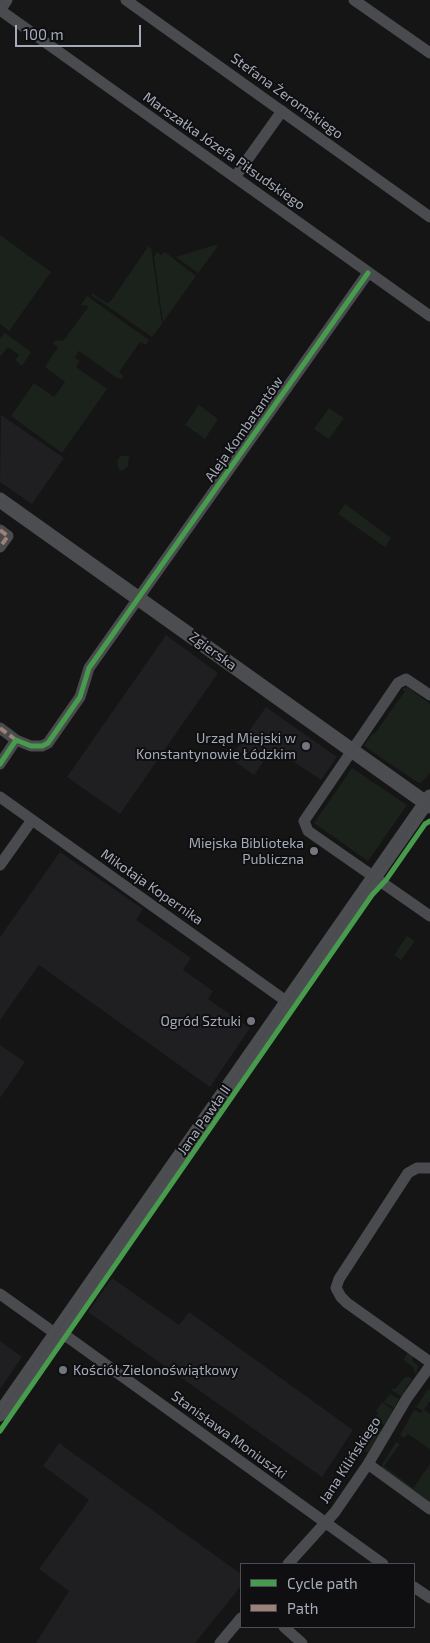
<!DOCTYPE html>
<meta charset="utf-8">
<style>
body{margin:0}
#map{position:relative;width:430px;height:1643px;overflow:hidden;background:#151515;font-family:"Exo 2",sans-serif}
canvas{display:block}
.legend{position:absolute;left:240px;top:1563px;width:175px;height:65px;box-sizing:border-box;background:#0f0f11;border:1px solid #4b4d54;margin:0;padding:6px 9px;list-style:none;font-size:15px;color:#a5abb8}
.legend li{display:flex;align-items:center;gap:10px;height:25px}
.legend b{width:25px;border:1px solid #4b4d54}
.scale{position:absolute;left:15px;top:25px;width:126px;height:22px;box-sizing:border-box;border:2px solid #a5abb8;border-top:0;padding-left:6px;font-size:15px;line-height:18px;white-space:nowrap;color:#a5abb8;-webkit-text-stroke:4px #0f0f11;paint-order:stroke}
</style>
<div id="map">
<canvas width="430" height="1643"></canvas>
<ul class="legend">
<li><b style="height:6px;background:#469c4c"></b>Cycle path</li>
<li><b style="height:6px;background:#9e8076"></b>Path</li>
</ul>
<div class="scale">100 m</div>
</div>
<script>
const context = document.querySelector('canvas').getContext('2d');
context.lineJoin = 'round';
function fillPath(path, color) { context.fillStyle = color; context.fill(path, 'evenodd'); }
const poly = rows => new Path2D(rows.map(r => 'M' + r).join(''));
function strokePath(path, color, width, dash) { context.strokeStyle = color; context.lineWidth = width; context.lineCap = dash ? 'butt' : 'round'; context.setLineDash(dash || []); context.stroke(path); }
function drawText(font, color, halo, rows, align = 'center') {
  context.font = font + ' "Exo 2",sans-serif'; context.lineWidth = 4; context.setLineDash([]); context.textBaseline = 'middle'; context.strokeStyle = halo; context.fillStyle = color; for (const [text, x, y, turn = 0] of rows) {
    context.save(); context.translate(x, y); context.rotate((+turn || 0) * Math.PI / 180); context.textAlign = isNaN(turn) ? turn : align; if (halo) context.strokeText(text, 0, 0); context.fillText(text, 0, 0); context.restore();
  }
}
const built = poly([
 [1,415,64,458,32,504,0,482],
 [166,635,218,673,120,814,67,777],
 [266,707,337,757,321,780,273,748,254,775,230,758],
 [60,852,143,909,136,920,191,958,183,970,213,991,208,999,250,1028,210,1087,39,965,0,1020,0,937],
 [0,1045,25,1062,0,1098],
 [112,1278,179,1325,189,1312,353,1430,322,1477,88,1312],
 [0,1341,22,1357,0,1389],
 [59,1443,241,1574,241,1586,195,1643,36,1643,69,1591,39,1569,89,1500,43,1466]
]);
const green = poly([
 [0,235,51,272,9,331,0,324],
 [146,244,151,248,162,324,152,337,91,295,93,294,107,303,110,302,148,247],
 [215,245,218,246,198,273,176,257],
 [157,252,161,255,165,252,196,276,163,322,154,257],
 [87,296,149,340,146,345,140,342,119,372,124,376,122,379,117,378,79,351,75,358,80,361,76,367,107,389,62,453,11,416,34,383,54,397,65,382,45,367,58,347,53,344,55,340,63,341,89,306,81,305],
 [5,333,31,352,22,366,15,360,19,355,8,347,0,357,0,338],
 [199,405,218,419,205,439,185,425],
 [329,408,344,418,329,439,314,429],
 [120,456,129,456,128,466,122,471,118,468,117,461],
 [345,504,391,538,385,547,338,514],
 [407,687,430,704,430,773,421,783,417,782,364,746,372,734,375,733,405,691,402,690,403,688],
 [352,768,407,805,368,861,314,823],
 [407,936,415,941,401,960,394,955],
 [409,1351,415,1355,412,1360,418,1366,416,1375,413,1367,403,1360],
 [405,1377,409,1377,412,1379,401,1396,391,1390,393,1388,395,1389],
 [428,1389,430,1390,430,1401,424,1410,430,1414,430,1449,408,1434,404,1438,400,1435,414,1410,421,1413,423,1411,416,1407],
 [390,1394,399,1399,394,1408,384,1402],
 [382,1402,393,1410,384,1425,373,1419,378,1413,376,1411],
 [370,1423,382,1430,368,1452,364,1451,369,1442,360,1435],
 [396,1442,400,1444,384,1466,413,1488,430,1464,430,1506,383,1470,382,1465]
]);
const minor = poly([
 [126,0,430,217],
 [354,0,430,53],
 [0,10,430,316],
 [0,11,7,0],
 [235,177,282,111],
 [0,530,8,536,0,547],
 [430,695,406,679,398,683,304,821,308,831,430,916],
 [0,728,16,740],
 [0,764,16,740,31,746,42,746,48,743,80,697,89,668,368,273],
 [0,797,286,1001],
 [0,865,32,820],
 [430,1168,417,1168,408,1173,339,1279,336,1288,341,1297,347,1303,430,1362],
 [0,1294,56,1334,69,1338,383,1564],
 [368,1464,430,1509],
 [288,1564,335,1512,368,1464,407,1398,430,1366],
 [414,1587,430,1598],
 [284,1627,302,1643],
 [220,1643,241,1618]
]);
const major = poly([
 [0,500,430,806],
 [0,1414,430,797]
]);
const tram = poly([
 [0,1414,430,797]
]);
const quiet = poly([
 [0,530,8,536,0,547],
 [0,728,16,740]
]);
const cycleway = poly([
 [0,764,16,740,31,746,42,746,48,743,80,697,89,668,368,273],
 [0,1431,372,895,386,880,425,824,430,821]
]);
const markers = [
 [306,746,5,"#73767f"],
 [314,851,5,"#73767f"],
 [251,1021,5,"#73767f"],
 [63,1370,5,"#73767f"]
];
const streetNames = [
 ["Stefana Żeromskiego",287,96,36],
 ["Marszałka Józefa Piłsudskiego",224,151,35],
 ["Aleja Kombatantów",244,429,-55],
 ["Zgierska",213,651,36],
 ["Mikołaja Kopernika",152,887,35],
 ["Jana Pawła II",204,1120,-55],
 ["Stanisława Moniuszki",229,1435,36],
 ["Jana Kilińskiego",350,1460,-57]
];
const poiNames = [
 ["Urząd Miejski w",296,738],
 ["Konstantynowie Łódzkim",296,754],
 ["Miejska Biblioteka",304,843],
 ["Publiczna",304,859],
 ["Ogród Sztuki",241,1021],
 ["Kościół Zielonoświątkowy",73,1370,"left"]
];
fillPath(built, '#1f1f21');
fillPath(green, '#1b221c');
strokePath(minor, '#494b4e', 11);
strokePath(major, '#4c4d50', 15);
strokePath(tram, '#494b4e', 1);
strokePath(quiet, '#9e8076', 4, [8, 4]);
strokePath(cycleway, '#469c4c', 5);
for (const [x, y, r, color] of markers) { const dot = new Path2D(); dot.arc(x, y, r, 0, 2 * Math.PI); context.fillStyle = color; context.fill(dot); strokePath(dot, '#0f0f11', 2); }
drawText('14px', '#a5abb8', '#0f0f11', streetNames);
drawText('14px', '#a5abb8', '#0f0f11', poiNames, 'right');
</script>
